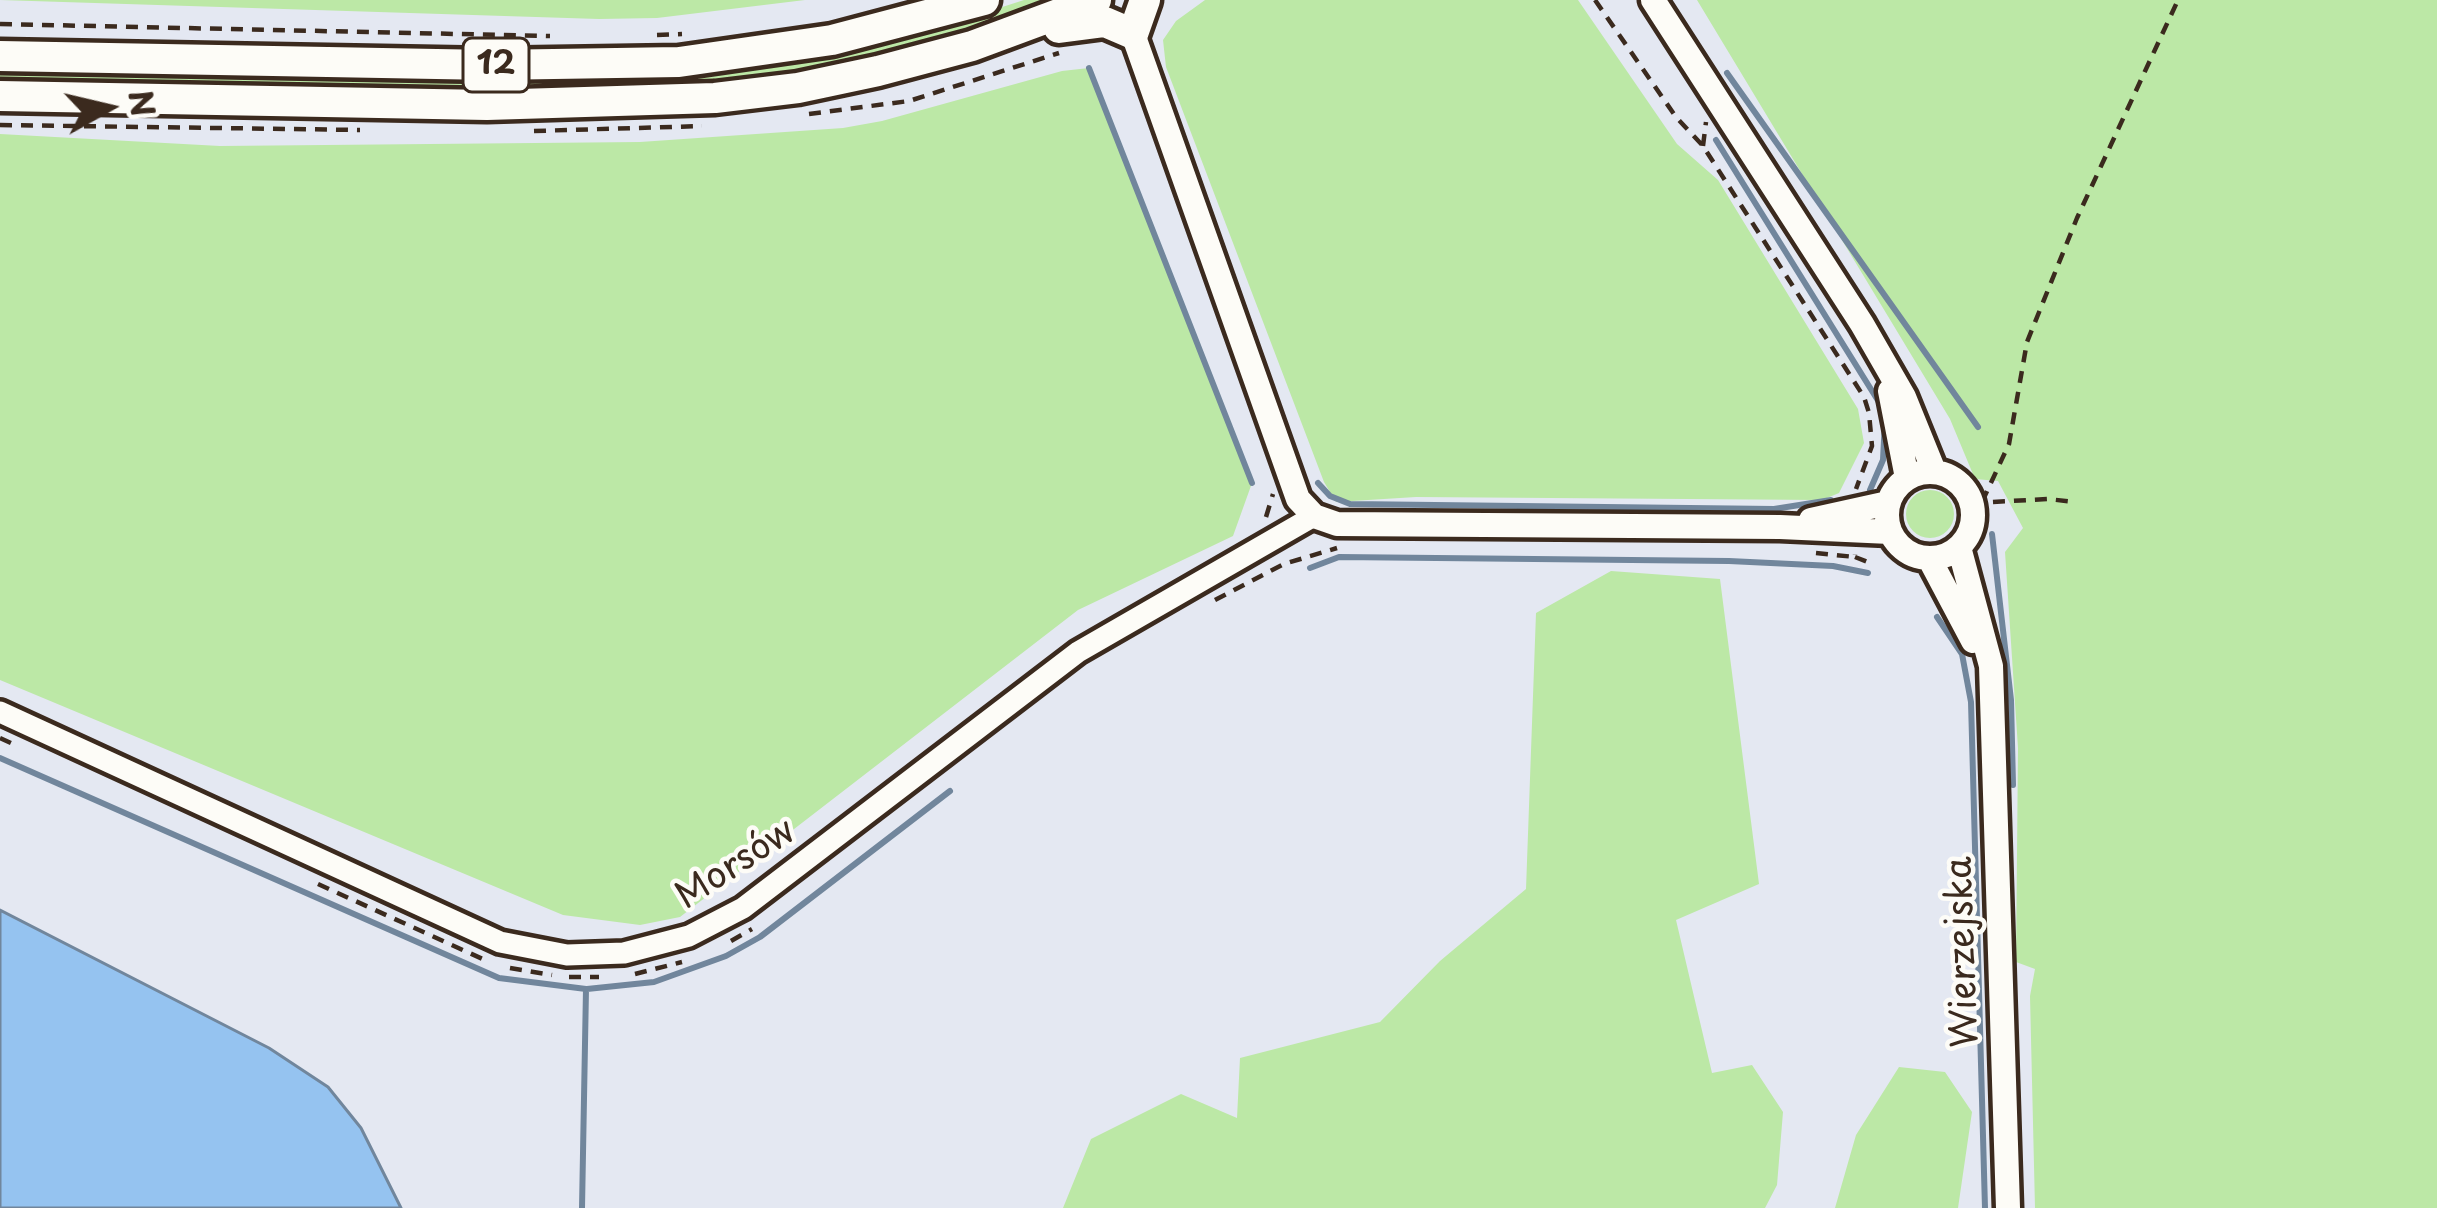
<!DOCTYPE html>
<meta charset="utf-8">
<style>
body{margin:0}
#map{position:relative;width:2437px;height:1208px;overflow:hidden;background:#e4e8f2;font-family:"Playpen Sans",sans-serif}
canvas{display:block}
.north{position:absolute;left:48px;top:48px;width:120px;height:120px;-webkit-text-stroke:9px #fdfcf7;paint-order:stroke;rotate:82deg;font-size:33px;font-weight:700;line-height:48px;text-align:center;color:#3b2a1e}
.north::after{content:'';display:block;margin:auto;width:42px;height:54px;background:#3b2a1e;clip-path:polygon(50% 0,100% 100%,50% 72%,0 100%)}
</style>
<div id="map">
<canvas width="2437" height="1208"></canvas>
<div class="north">N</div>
</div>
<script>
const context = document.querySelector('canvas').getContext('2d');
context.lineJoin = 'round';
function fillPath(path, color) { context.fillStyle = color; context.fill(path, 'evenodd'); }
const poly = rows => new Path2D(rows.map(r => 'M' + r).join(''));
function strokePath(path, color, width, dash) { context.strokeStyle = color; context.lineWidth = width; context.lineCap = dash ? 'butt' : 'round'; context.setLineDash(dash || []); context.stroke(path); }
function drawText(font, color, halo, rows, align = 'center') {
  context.font = font + ' "Playpen Sans",sans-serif'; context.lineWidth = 9; context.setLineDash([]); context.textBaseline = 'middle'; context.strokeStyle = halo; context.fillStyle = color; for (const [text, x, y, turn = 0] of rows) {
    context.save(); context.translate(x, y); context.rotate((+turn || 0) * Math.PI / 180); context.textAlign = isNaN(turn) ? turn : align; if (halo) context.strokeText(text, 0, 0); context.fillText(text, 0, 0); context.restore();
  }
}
const green = poly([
 [0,0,805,0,657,18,599,19],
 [1024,0,1061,0,916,48,775,78,708,86,544,93,0,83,0,70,545,80,706,74,815,59,897,41],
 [1205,0,1578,0,1677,144,1718,180,1858,409,1864,443,1839,493,1822,500,1416,497,1336,502,1324,482,1166,67,1163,40,1176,21],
 [1697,0,2437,0,2437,1208,2035,1208,2030,996,2035,969,2016,962,2018,748,2005,552,2023,528,1998,481,1975,479,1950,419],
 [1089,68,1252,483,1233,536,1078,610,680,917,640,925,563,915,0,680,0,134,220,146,640,142,843,128,882,121,1062,71],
 '1906 514a24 24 0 1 1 48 0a24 24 0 1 1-48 0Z',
 [1611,571,1720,579,1759,884,1676,920,1712,1073,1752,1065,1783,1112,1777,1185,1765,1208,1063,1208,1091,1139,1181,1094,1237,1118,1240,1058,1380,1022,1440,961,1526,889,1536,613],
 [1899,1067,1945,1072,1972,1112,1958,1208,1835,1208,1856,1135]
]);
const water = poly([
 [0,910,269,1048,328,1087,361,1128,401,1208,0,1208,0,910]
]);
const stream = poly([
 [1089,68,1252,483],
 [1727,73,1978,427],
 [1716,140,1882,407],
 [1318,483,1330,496,1350,504,1774,509,1831,500],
 [1870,490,1883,460,1885,420],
 [1992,534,2011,700,2013,785],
 [1310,568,1339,557,1729,561,1833,566,1868,573],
 [1937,617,1962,654,1971,702,1985,1208],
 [0,758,499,978,586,989,582,1208],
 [587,989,654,982,726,956,760,937,950,791]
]);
const path = poly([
 [1595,0,1676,117,1703,146,1864,397,1869,413,1872,446,1856,489],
 [0,24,550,36],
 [657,35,682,34],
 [809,114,909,101,1059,53],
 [0,125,360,130],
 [534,131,702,126],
 [1703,146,1706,122],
 [1982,502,2009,444,2027,342,2077,218,2178,0],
 [1972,503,2048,499,2075,502],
 [1266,517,1273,494],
 [1816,553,1855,557,1855,554],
 [1855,557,1870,563],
 [1215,600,1284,564,1337,548],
 [0,738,13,744],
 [318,884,487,961],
 [731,941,752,929],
 [510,968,552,975],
 [635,974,682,962],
 [569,977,599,977]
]);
const minor = poly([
 [0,712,500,942,567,955,624,953,689,936,743,908,1078,652,1314,516]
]);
const tertiary = poly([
 [1653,0,1862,324,1904,397,1934,471],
 [1133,34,1298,499,1314,516,1337,524,1780,527,1890,532],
 [1890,391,1907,478],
 '1887 515a43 43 0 1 1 86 0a43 43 0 1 1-86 0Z',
 [1811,520,1888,503],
 [1959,547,1991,666,2008,1208],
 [1929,558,1973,641]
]);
const primary = poly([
 [1059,28,1105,22,1133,34,1145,0],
 [0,56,491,65,679,62,832,40,984,0],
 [0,96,487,105,715,98,798,88,878,71,972,46,1096,0]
]);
const shields = [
 [496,65,66]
];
const shieldNames = [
 ["12",496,65]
];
const streetNames = [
 ["Morsów",736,865,-33],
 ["Wierzejska",1964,952,-92]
];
fillPath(green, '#bce8a6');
fillPath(water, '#95c3f0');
strokePath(water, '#71869c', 3);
strokePath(stream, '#71869c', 6);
strokePath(minor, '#3b2a1e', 30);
strokePath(tertiary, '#3b2a1e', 33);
strokePath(primary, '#3b2a1e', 39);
strokePath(path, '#3b2a1e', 4.5, [12, 9]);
strokePath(minor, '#fdfcf7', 21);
strokePath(tertiary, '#fdfcf7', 24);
strokePath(primary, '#fdfcf7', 30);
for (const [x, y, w] of shields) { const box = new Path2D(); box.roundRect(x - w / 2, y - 27, w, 54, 9); context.fillStyle = '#fdfcf7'; context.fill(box); strokePath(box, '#3b2a1e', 3); }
drawText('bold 33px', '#3b2a1e', null, shieldNames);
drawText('36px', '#3b2a1e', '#fdfcf7', streetNames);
</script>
